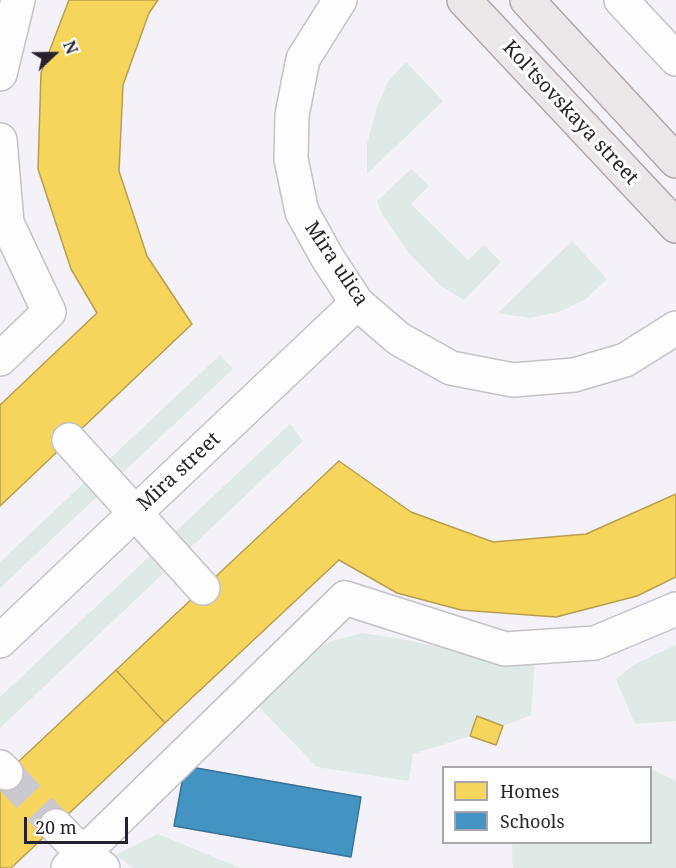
<!DOCTYPE html>
<style>
body{margin:0}
#map{position:relative;width:676px;height:868px;overflow:hidden;background:#f4f2f8;font-family:"Noto Serif",serif}
canvas{display:block}
.legend{position:absolute;left:442px;top:766px;width:210px;height:78px;box-sizing:border-box;background:#fff;border:2px solid #a8a6ab;margin:0;padding:8px 10px;list-style:none;font-size:18px;color:#26212d}
.legend li{display:flex;align-items:center;gap:12px;height:30px}
.legend b{width:30px;border:2px solid #a8a6ab}
.north{position:absolute;left:24px;top:24px;width:60px;height:60px;-webkit-text-stroke:4px #fff;paint-order:stroke;rotate:68deg;font-size:16px;font-weight:700;line-height:24px;text-align:center;color:#26212d}
.north::after{content:'';display:block;margin:auto;width:21px;height:27px;background:#26212d;clip-path:polygon(50% 0,100% 100%,50% 72%,0 100%)}
.scale{position:absolute;left:24px;top:817px;width:104px;height:27px;box-sizing:border-box;border:3px solid #26212d;border-top:0;padding-left:8px;font-size:18px;line-height:21px;white-space:nowrap;color:#26212d;-webkit-text-stroke:4px #fff;paint-order:stroke}
</style>
<div id="map">
<canvas width="676" height="868"></canvas>
<ul class="legend">
<li><b style="height:16px;background:#f6d55c"></b>Homes</li>
<li><b style="height:16px;background:#4393c3"></b>Schools</li>
</ul>
<div class="north">N</div>
<div class="scale">20 m</div>
</div>
<script>
const context = document.querySelector('canvas').getContext('2d');
context.lineJoin = 'round';
function fillPath(path, color) { context.fillStyle = color; context.fill(path, 'evenodd'); }
const poly = rows => new Path2D(rows.map(r => 'M' + r).join(''));
function strokePath(path, color, width, dash) { context.strokeStyle = color; context.lineWidth = width; context.lineCap = dash ? 'butt' : 'round'; context.setLineDash(dash || []); context.stroke(path); }
function drawText(font, color, halo, rows, align = 'center') {
  context.font = font + ' "Noto Serif",serif'; context.lineWidth = 6; context.setLineDash([]); context.textBaseline = 'middle'; context.strokeStyle = halo; context.fillStyle = color; for (const [text, x, y, turn = 0] of rows) {
    context.save(); context.translate(x, y); context.rotate((+turn || 0) * Math.PI / 180); context.textAlign = isNaN(turn) ? turn : align; if (halo) context.strokeText(text, 0, 0); context.fillText(text, 0, 0); context.restore();
  }
}
const green = poly([
 [406,62,443,101,367,174,367,144,377,107,388,82],
 [411,169,429,186,411,204,468,260,484,245,501,262,464,300,440,285,408,252,382,214,377,201],
 [572,241,607,279,586,299,561,311,530,318,498,313],
 [220,355,233,369,0,588,0,562],
 [290,424,303,441,0,728,0,697],
 [362,633,402,639,473,655,535,658,531,715,503,726,477,716,470,736,413,754,409,781,317,767,252,700,297,659,332,641],
 [676,645,676,721,635,724,616,679,633,665],
 [651,769,676,781,676,868,513,868,512,843,650,842],
 [158,834,238,867,240,868,133,868,116,855]
]);
const homes = poly([
 [69,0,158,0,149,13,123,85,119,171,147,256,192,324,0,506,0,405,97,313,71,269,38,169,41,73,69,0],
 [339,461,411,512,493,542,586,534,676,494,676,577,637,596,556,617,461,610,397,593,339,560,165,723,116,670,339,461],
 [116,670,165,723,11,868,0,868,0,779,116,670],
 [477,716,503,726,496,745,470,736,477,716]
]);
const schools = poly([
 [185,766,361,797,351,857,174,826,185,766]
]);
const minorTunnel = poly([
 [6,773,56,826]
]);
const minor = poly([
 [340,0,303,59,292,115,291,159,302,212,327,257,357,303,399,339,451,368,513,380,574,375,625,360,676,328],
 [621,0,676,59],
 [0,74,18,0],
 [0,140,7,223,49,312,0,359],
 [69,440,203,588],
 [0,641,357,303],
 [0,767,6,773],
 [56,826,83,854,103,868],
 [68,868,345,598,505,649,595,643,676,609]
]);
const major = poly([
 [464,0,676,226],
 [527,0,676,161]
]);
const streetNames = [
 ["Kol'tsovskaya street",570,113,47],
 ["Mira ulica",336,264,56],
 ["Mira street",179,472,-43]
];
fillPath(green, '#dfe9e5');
fillPath(homes, '#f6d55c');
strokePath(homes, '#b89f4e', 1.5);
fillPath(schools, '#4393c3');
strokePath(schools, '#3a7196', 1.5);
strokePath(minorTunnel, '#cbc8cf', 33, [33, 16]);
strokePath(minor, '#c4c1c9', 36);
strokePath(major, '#b2a7ab', 36);
strokePath(minor, '#fdfdfe', 33);
strokePath(major, '#ece7e8', 33);
drawText('20px', '#26212d', '#fff', streetNames);
</script>
